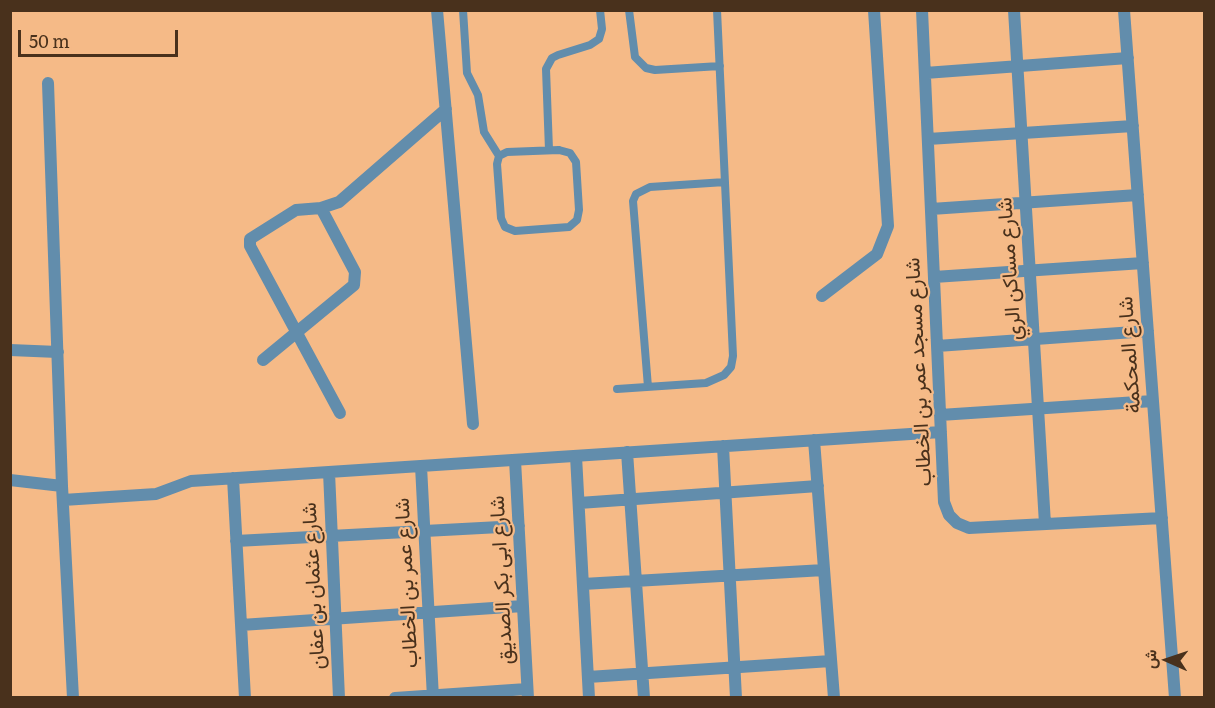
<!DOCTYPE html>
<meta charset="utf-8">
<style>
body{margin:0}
#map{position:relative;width:1215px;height:708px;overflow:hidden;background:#f5ba87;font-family:Literata,Vazirmatn,serif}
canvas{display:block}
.frame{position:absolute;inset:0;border:12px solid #49311c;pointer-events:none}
.north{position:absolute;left:1137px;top:630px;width:60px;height:60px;-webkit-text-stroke:4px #f5ba87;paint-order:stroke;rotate:273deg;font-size:16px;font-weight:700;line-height:24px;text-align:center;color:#49311c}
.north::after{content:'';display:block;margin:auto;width:21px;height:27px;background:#49311c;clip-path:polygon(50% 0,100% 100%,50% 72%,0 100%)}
.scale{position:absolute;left:18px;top:30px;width:160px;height:27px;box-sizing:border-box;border:3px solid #49311c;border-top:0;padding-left:8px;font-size:18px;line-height:21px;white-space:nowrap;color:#49311c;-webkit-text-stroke:4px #f5ba87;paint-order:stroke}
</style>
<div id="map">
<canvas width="1215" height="708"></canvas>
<div class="frame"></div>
<div class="north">ش</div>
<div class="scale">50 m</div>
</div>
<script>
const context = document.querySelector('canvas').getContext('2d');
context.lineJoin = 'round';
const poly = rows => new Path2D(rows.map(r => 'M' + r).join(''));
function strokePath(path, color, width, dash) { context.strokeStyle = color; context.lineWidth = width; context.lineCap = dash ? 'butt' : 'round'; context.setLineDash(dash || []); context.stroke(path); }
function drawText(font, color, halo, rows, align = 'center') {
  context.font = font + ' Literata,Vazirmatn,serif'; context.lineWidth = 4.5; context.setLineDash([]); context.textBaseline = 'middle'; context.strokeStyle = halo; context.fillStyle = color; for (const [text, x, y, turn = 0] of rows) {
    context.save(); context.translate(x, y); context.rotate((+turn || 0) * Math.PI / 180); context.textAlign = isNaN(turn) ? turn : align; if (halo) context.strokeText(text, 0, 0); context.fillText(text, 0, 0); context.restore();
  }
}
const lane = poly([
 [463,10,467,73,478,95,484,132,499,156],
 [629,10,635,57,646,68,655,70,720,66],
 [549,150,546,69,552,58,558,55,590,45,599,39,602,29,600,10],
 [559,150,570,153,576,162,579,210,577,220,569,227,515,231,505,227,501,218,497,164,499,156,507,152,559,150],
 [648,387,633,201,636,194,650,187,725,182],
 [617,389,706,383,724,375,731,367,733,356,717,10]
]);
const street = poly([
 [437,10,473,424],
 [922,10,944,502,949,515,957,523,969,528,1162,518],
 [1014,10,1045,524],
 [1124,10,1175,698],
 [925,73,1128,58],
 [48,83,62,486,73,698],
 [928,139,1133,126],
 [931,209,1138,195],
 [934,277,1143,263],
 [822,296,877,254,888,226,874,10],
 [937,346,1148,331],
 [10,350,58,352],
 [263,360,354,285,355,272,321,208],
 [340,413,250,246,250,239,296,210,321,208,339,202,446,109],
 [940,415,1153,401],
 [814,440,834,698],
 [723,446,736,698],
 [627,452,644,698],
 [576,456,589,698],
 [515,460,528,698],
 [421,466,433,698],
 [329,472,339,698],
 [233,478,245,698],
 [10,480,62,486],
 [63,500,156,494,191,481,941,432],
 [579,503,818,486],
 [236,541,519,526],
 [583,584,824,570],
 [241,625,523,606],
 [588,677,831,661],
 [395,698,527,689]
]);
const streetNames = [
 ["شارع مساكن الري",1010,269,-94],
 ["شارع المحكمة",1130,355,-94],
 ["شارع مسجد عمر بن الخطاب",919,372,-93],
 ["شارع ابى بكر الصديق",502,580,-93],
 ["شارع عمر بن الخطاب",407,583,-93],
 ["شارع عثمان بن عفان",314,586,-93]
];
strokePath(lane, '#628dac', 8);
strokePath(street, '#628dac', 12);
drawText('21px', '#49311c', '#f5ba87', streetNames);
</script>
